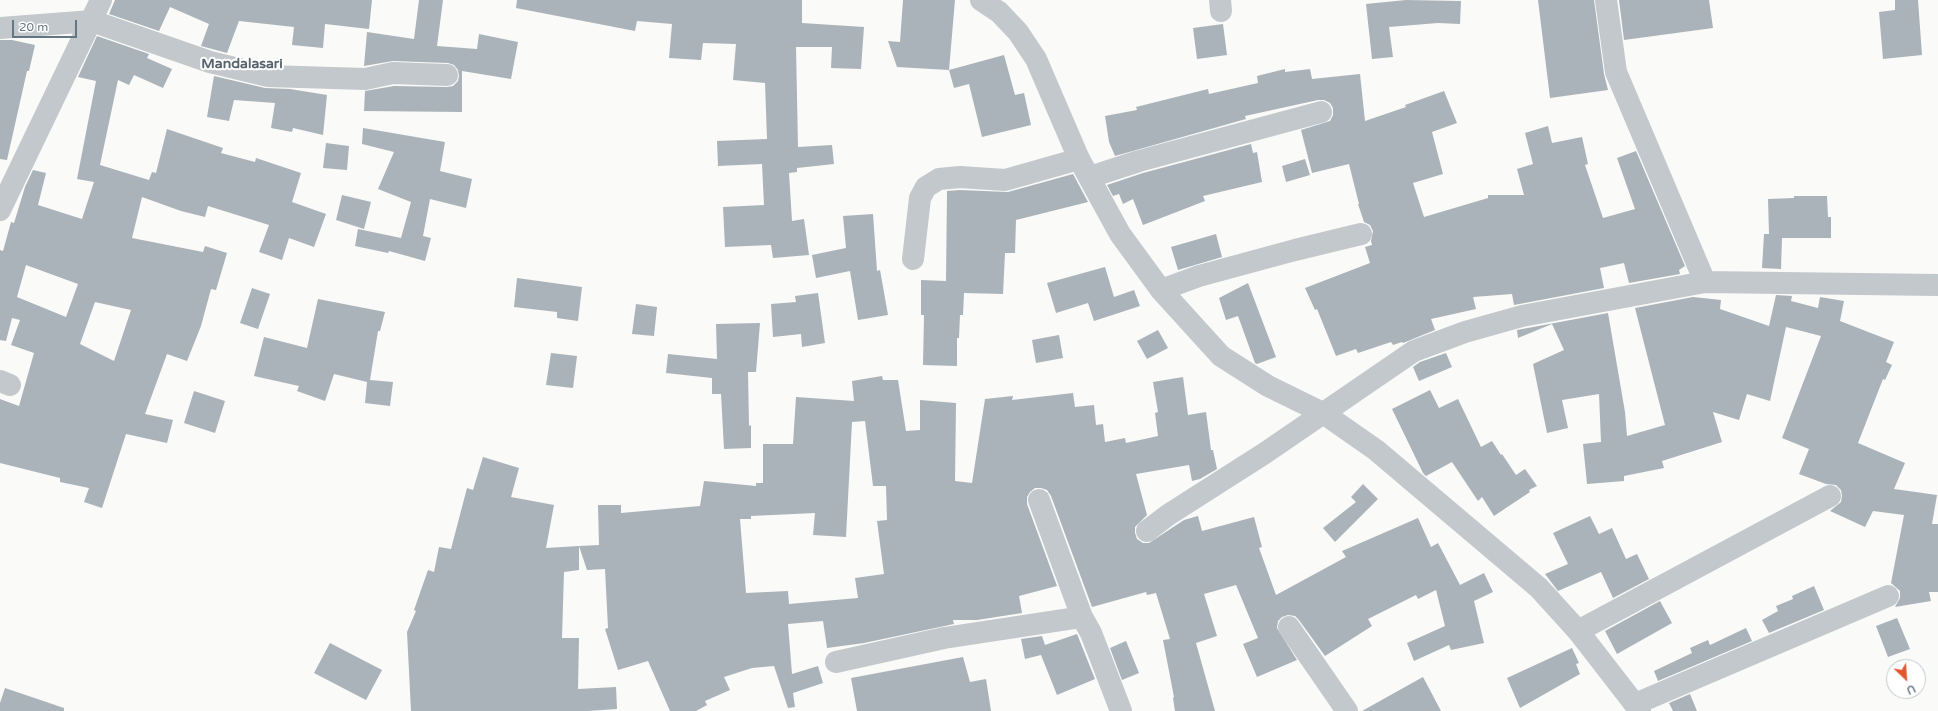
<!DOCTYPE html>
<style>
body{margin:0}
#map{position:relative;width:1938px;height:711px;overflow:hidden;background:#fafaf8;font-family:"Varela Round",sans-serif}
canvas{display:block}
.north{position:absolute;left:1886px;top:659px;width:40px;height:40px;box-sizing:border-box;background:#fff;border:1px solid #c1c8cd;border-radius:50%;rotate:155deg;font-size:11px;font-weight:700;line-height:16px;text-align:center;color:#657683}
.north::after{content:'';display:block;margin:auto;width:14px;height:18px;background:#e4572e;clip-path:polygon(50% 0,100% 100%,50% 72%,0 100%)}
.scale{position:absolute;left:12px;top:20px;width:65px;height:18px;box-sizing:border-box;border:2px solid #657683;border-top:0;padding-left:5px;font-size:12px;line-height:14px;white-space:nowrap;color:#657683;-webkit-text-stroke:3px #fff;paint-order:stroke}
</style>
<div id="map">
<canvas width="1938" height="711"></canvas>
<div class="north">U</div>
<div class="scale">20 m</div>
</div>
<script>
const context = document.querySelector('canvas').getContext('2d');
context.lineJoin = 'round';
function fillPath(path, color) { context.fillStyle = color; context.fill(path, 'evenodd'); }
const poly = rows => new Path2D(rows.map(r => 'M' + r).join(''));
function strokePath(path, color, width, dash) { context.strokeStyle = color; context.lineWidth = width; context.lineCap = dash ? 'butt' : 'round'; context.setLineDash(dash || []); context.stroke(path); }
function drawText(font, color, halo, rows, align = 'center') {
  context.font = font + ' "Varela Round",sans-serif'; context.lineWidth = 4; context.setLineDash([]); context.textBaseline = 'middle'; context.strokeStyle = halo; context.fillStyle = color; for (const [text, x, y, turn = 0] of rows) {
    context.save(); context.translate(x, y); context.rotate((+turn || 0) * Math.PI / 180); context.textAlign = isNaN(turn) ? turn : align; if (halo) context.strokeText(text, 0, 0); context.fillText(text, 0, 0); context.restore();
  }
}
const building = poly([
 [115,0,372,0,369,29,325,24,323,48,292,45,294,27,239,21,227,53,201,46,209,24,170,7,159,31,109,14],
 [419,0,443,0,437,46,477,49,479,34,518,42,511,79,462,71,462,112,364,111,365,91,394,86,447,87,453,86,458,81,459,76,458,70,454,65,448,63,393,61,364,66,367,32,414,39],
 [517,0,802,0,802,23,864,27,861,69,831,68,832,47,796,47,798,147,832,145,834,164,797,168,797,172,789,173,792,221,804,219,809,255,773,258,771,245,725,247,723,207,764,205,762,164,718,166,717,141,767,139,765,83,733,80,736,44,703,43,701,60,669,58,672,24,637,21,635,31,516,8],
 [903,0,955,0,949,70,897,67,888,41,900,42],
 [1406,0,1461,1,1460,24,1438,23,1389,27,1393,57,1372,59,1366,4],
 [1538,0,1594,0,1604,74,1608,90,1550,98],
 [1619,0,1709,0,1713,28,1624,40],
 [1895,0,1918,0,1922,55,1883,59,1879,12,1895,10],
 [1223,24,1227,55,1197,59,1193,28],
 [97,36,149,54,147,58,172,69,163,88,134,75,129,85,118,80,100,165,149,180,152,172,156,173,167,129,223,148,221,153,255,162,256,158,301,173,292,202,326,214,314,247,289,238,282,260,259,252,269,225,208,206,205,217,181,211,142,197,132,238,203,252,205,246,227,253,216,290,211,289,201,326,187,361,167,354,145,414,173,420,167,443,126,434,102,508,84,502,89,488,60,482,60,478,0,463,0,399,19,406,34,353,11,345,20,320,12,318,6,341,0,340,0,250,3,251,11,222,14,223,25,187,33,170,46,173,38,205,82,219,94,182,77,179,96,81,78,77],
 [26,265,78,284,66,317,17,297],
 [95,302,131,310,114,361,80,344],
 [0,40,12,40,35,45,29,71,27,71,7,160,0,159],
 [1004,55,1015,95,1024,93,1031,125,982,137,969,84,954,88,949,70],
 [1285,69,1285,72,1310,69,1312,79,1360,74,1365,121,1406,107,1405,105,1444,91,1457,123,1432,132,1443,174,1413,183,1424,217,1488,198,1488,195,1524,195,1517,169,1533,164,1525,133,1548,126,1552,143,1582,137,1588,164,1585,165,1603,218,1635,209,1617,158,1636,151,1685,266,1679,270,1680,274,1629,283,1624,263,1600,268,1604,288,1514,305,1512,294,1473,297,1476,309,1431,319,1435,330,1403,343,1402,342,1393,345,1391,342,1358,353,1356,349,1336,356,1317,309,1315,310,1305,288,1370,263,1365,247,1372,245,1371,241,1373,231,1370,225,1364,222,1358,204,1359,204,1349,164,1312,173,1301,130,1330,121,1333,115,1333,108,1330,103,1324,100,1318,100,1245,116,1246,119,1115,156,1109,142,1105,116,1137,110,1136,107,1208,89,1209,94,1258,83,1257,76],
 [214,76,265,88,290,89,327,95,323,135,293,128,292,132,271,128,275,103,234,100,229,121,207,117],
 [363,128,445,142,440,171,472,179,466,208,430,199,423,236,431,238,425,261,389,251,388,253,355,246,358,229,401,238,411,202,378,189,394,152,362,144],
 [326,143,349,146,347,170,323,168],
 [1251,144,1253,153,1257,152,1262,182,1203,196,1205,201,1143,225,1133,199,1123,204,1119,194,1113,196,1107,185,1143,173],
 [1305,159,1310,175,1286,182,1282,166],
 [1073,174,1088,202,1016,220,1015,253,1005,253,1003,294,964,293,963,315,960,315,959,338,957,338,957,366,923,365,924,315,921,315,921,280,946,281,947,191,960,190,1008,192],
 [342,195,371,202,364,229,336,220],
 [1794,196,1827,196,1828,217,1831,217,1831,238,1782,238,1781,269,1762,268,1764,234,1769,234,1768,199,1794,198],
 [873,214,877,271,880,270,888,315,858,320,850,271,816,278,812,255,846,248,843,216],
 [1216,234,1222,257,1178,270,1171,247],
 [1105,267,1114,297,1134,290,1140,306,1094,321,1088,303,1056,313,1047,283],
 [517,278,582,287,578,321,557,318,557,312,514,307],
 [1248,283,1276,357,1257,364,1255,363,1238,316,1226,320,1219,298],
 [252,288,270,294,258,329,240,323],
 [818,293,825,343,802,347,801,334,773,337,771,304,796,302,795,296],
 [1776,295,1792,296,1791,301,1818,308,1820,297,1844,301,1840,321,1894,342,1886,362,1892,365,1885,380,1883,379,1858,443,1905,463,1894,489,1937,495,1932,524,1938,524,1938,592,1929,592,1931,601,1895,607,1900,598,1900,591,1891,583,1904,515,1873,511,1865,527,1830,511,1841,502,1842,496,1841,490,1836,485,1826,484,1799,474,1809,449,1782,438,1821,336,1786,327,1770,401,1747,394,1739,420,1713,412,1722,442,1662,461,1664,468,1624,476,1624,481,1587,484,1583,444,1601,442,1599,394,1562,400,1568,428,1547,433,1533,364,1564,350,1552,324,1518,338,1517,330,1608,313,1625,412,1627,436,1665,425,1635,308,1693,297,1721,300,1720,309,1769,326],
 [318,299,385,312,380,331,378,331,370,380,393,382,390,406,365,403,367,382,334,374,325,401,297,391,299,386,254,376,264,337,307,348],
 [636,304,657,307,654,336,632,334],
 [760,323,756,372,748,372,749,426,751,425,751,448,724,449,721,394,712,394,712,378,666,373,668,354,717,359,716,324],
 [1158,330,1168,348,1147,359,1137,341],
 [1059,335,1063,358,1036,363,1032,340],
 [551,353,577,356,573,388,546,385],
 [1446,353,1452,367,1419,381,1413,367,1420,362],
 [882,376,883,380,898,380,906,431,920,430,920,400,956,403,955,481,972,483,985,399,1013,396,1012,400,1073,393,1075,407,1094,405,1096,425,1103,424,1105,442,1125,438,1126,443,1158,436,1155,413,1158,412,1153,382,1183,377,1188,415,1206,412,1211,450,1213,450,1217,469,1200,479,1192,481,1189,465,1136,474,1147,515,1135,527,1135,533,1137,539,1143,543,1149,543,1184,520,1198,516,1202,531,1254,517,1262,547,1259,548,1276,595,1346,557,1342,551,1418,518,1431,547,1438,543,1460,585,1484,573,1493,592,1474,601,1484,643,1451,650,1449,645,1414,661,1407,643,1445,626,1436,590,1418,599,1416,595,1368,619,1372,626,1325,656,1299,620,1295,616,1288,615,1282,617,1278,621,1277,628,1297,660,1257,677,1243,644,1258,638,1236,585,1204,594,1217,636,1196,643,1215,711,1175,711,1173,698,1174,697,1163,640,1170,639,1156,593,1147,595,1146,592,1092,607,1051,496,1047,490,1041,488,1035,488,1030,492,1027,497,1027,504,1057,586,1019,596,1022,613,977,620,953,620,954,624,864,643,827,648,823,621,788,624,792,674,818,666,823,683,793,693,795,707,788,708,774,666,752,668,724,677,730,690,705,701,707,705,696,711,670,711,648,661,618,670,605,629,608,628,605,569,587,570,579,546,599,545,598,505,621,505,621,513,700,506,704,481,756,486,756,483,763,483,763,444,793,444,796,397,854,401,852,381],
 [865,421,873,486,886,486,887,520,877,521,884,574,855,578,858,598,789,604,788,591,746,593,740,519,751,519,751,516,815,513,813,535,846,537,852,422],
 [1430,390,1439,408,1458,399,1481,447,1492,441,1501,455,1502,454,1516,475,1525,469,1537,486,1529,490,1530,492,1494,516,1482,497,1478,501,1452,462,1426,476,1423,473,1392,409],
 [194,391,225,401,215,433,184,423],
 [483,457,519,468,511,497,554,505,546,548,579,546,579,570,564,572,562,638,579,638,578,689,616,687,617,709,587,711,411,711,407,632,416,611,414,610,428,570,434,572,439,547,451,549,467,488,473,490],
 [1363,484,1378,499,1335,542,1323,528,1356,502,1351,497],
 [1590,516,1599,534,1612,528,1626,559,1637,554,1649,579,1613,598,1601,572,1558,591,1545,574,1568,564,1553,533],
 [1814,586,1824,610,1769,633,1762,620,1778,611,1776,606,1793,599,1792,596],
 [1660,601,1672,623,1617,654,1605,631],
 [1897,618,1910,649,1888,657,1876,626],
 [1746,628,1752,641,1658,681,1654,671,1692,653,1690,648,1708,640,1710,645],
 [1077,634,1095,679,1057,695,1041,655,1025,659,1021,639,1042,636,1045,645],
 [1126,641,1139,673,1122,680,1110,648],
 [330,643,382,670,366,700,314,673],
 [1572,648,1579,663,1576,664,1580,674,1520,708,1507,678],
 [963,657,970,682,986,679,991,711,857,711,851,678],
 [1423,677,1441,711,1362,711,1405,687],
 [5,688,64,708,64,711,0,711,0,703],
 [1690,694,1697,711,1673,711,1669,703]
]);
const minor = poly([
 [1220,0,1221,11],
 [1606,0,1616,72,1705,282],
 [0,28,92,21,210,62,268,76,365,79,393,73,447,75],
 [1090,177,1139,161,1321,112],
 [913,259,920,198,926,187,939,179,960,177,1005,180,1079,159],
 [1161,290,1199,276,1295,250,1361,234],
 [0,381,10,385],
 [1039,500,1082,617],
 [1147,531,1168,515,1265,453,1414,351,1465,332,1522,316,1705,282,1938,285],
 [1289,627,1347,711],
 [1578,631,1830,496],
 [836,662,944,638,1082,617,1091,633,1121,711],
 [1635,704,1888,596]
]);
const tertiary = poly([
 [981,0,999,12,1018,32,1036,59,1079,159,1120,234,1161,290,1221,356,1268,386,1323,413,1376,450,1539,588,1578,631,1640,711],
 [0,210,101,0]
]);
const quarterNames = [
 ["Mandalasari",242,64]
];
fillPath(building, '#aab3b9');
strokePath(minor, '#c3c8cc', 22);
strokePath(tertiary, '#c3c8cc', 22);
drawText('bold 14px', '#57646e', '#fff', quarterNames);
</script>
